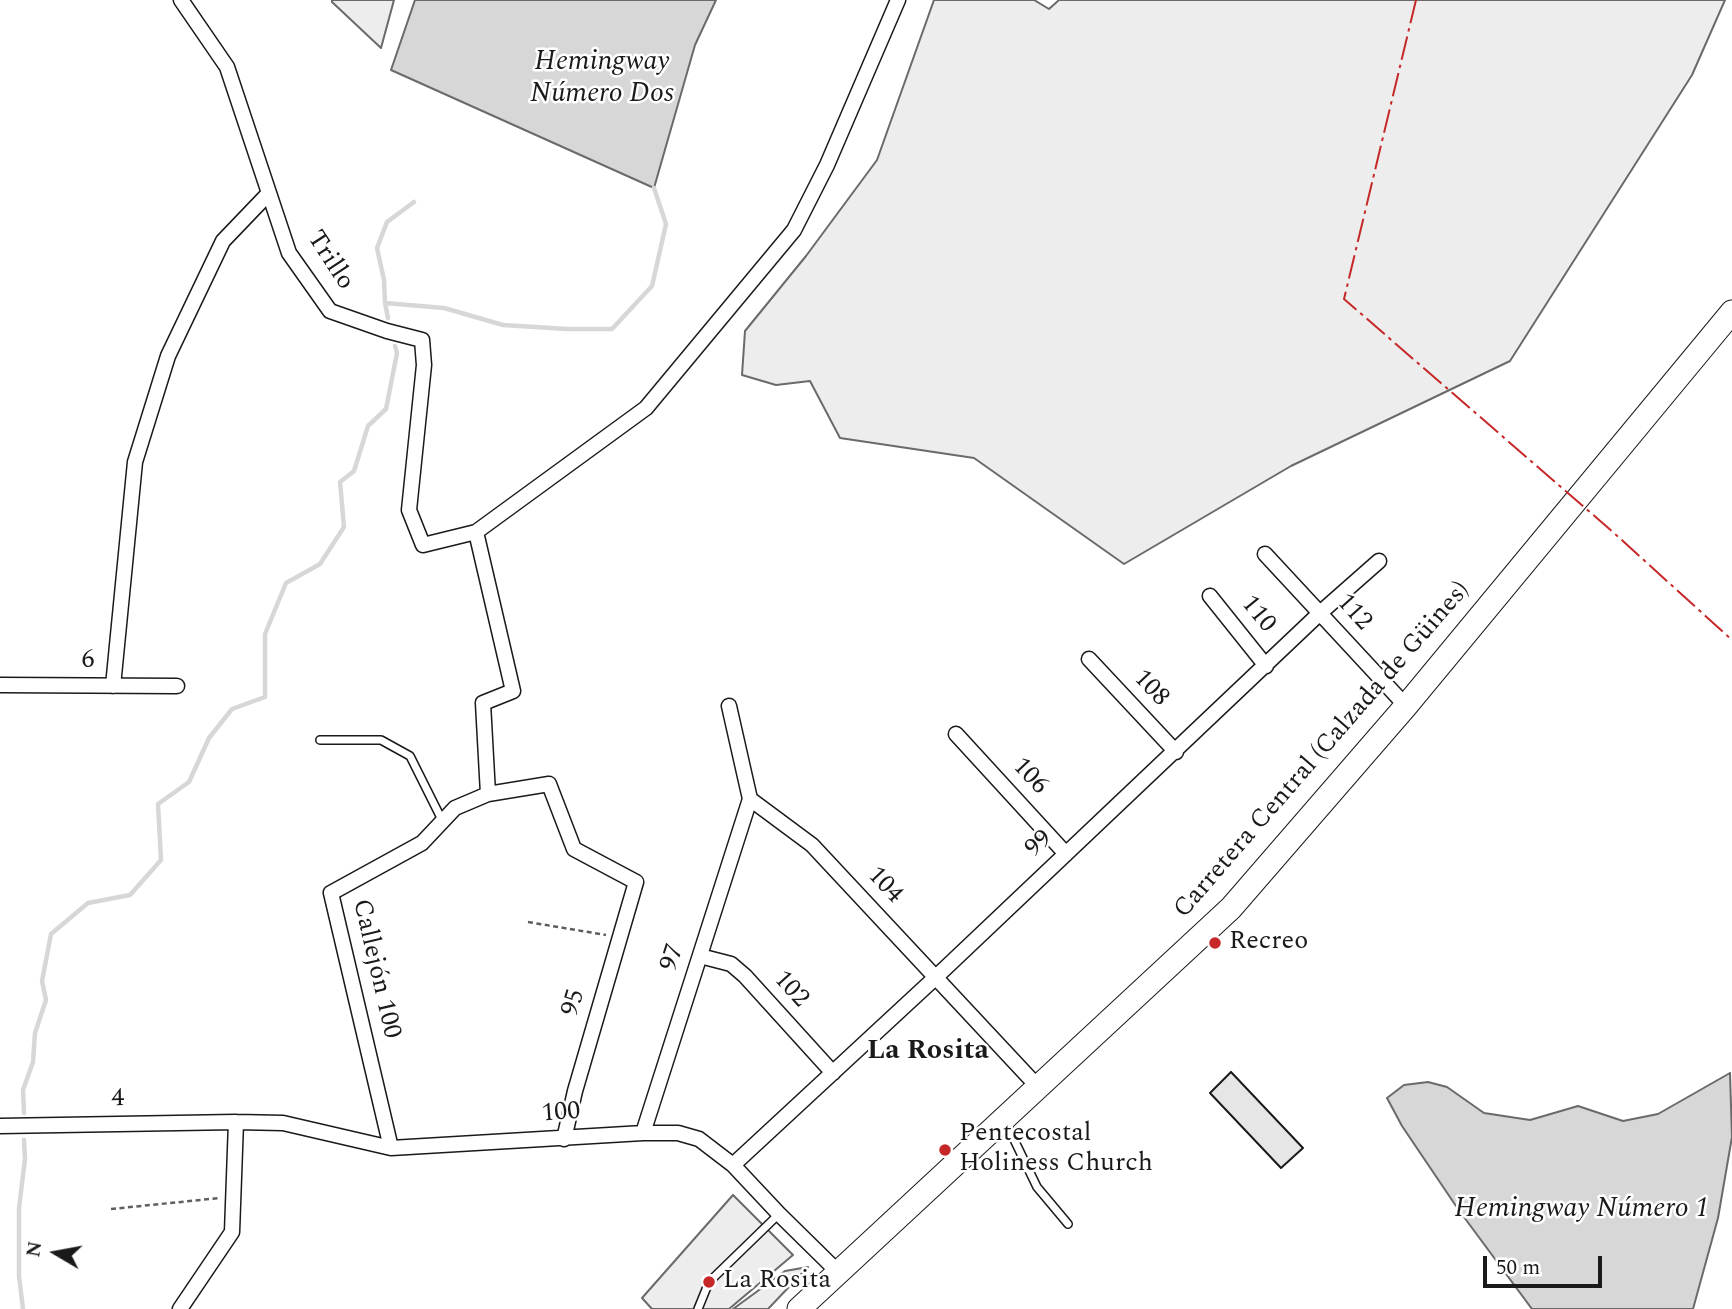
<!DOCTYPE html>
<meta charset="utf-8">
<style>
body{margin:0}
#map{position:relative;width:1732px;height:1309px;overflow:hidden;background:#fff;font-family:Spectral,serif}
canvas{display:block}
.north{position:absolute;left:21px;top:1218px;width:70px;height:70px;-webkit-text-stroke:5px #fff;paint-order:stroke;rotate:280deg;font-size:19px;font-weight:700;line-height:28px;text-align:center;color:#1a1a1a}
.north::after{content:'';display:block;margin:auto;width:24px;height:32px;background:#1a1a1a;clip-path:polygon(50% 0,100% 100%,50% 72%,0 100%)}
.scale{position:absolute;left:1483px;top:1256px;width:119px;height:32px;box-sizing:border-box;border:4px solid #1a1a1a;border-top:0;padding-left:9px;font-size:21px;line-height:24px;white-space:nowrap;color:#1a1a1a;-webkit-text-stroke:5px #fff;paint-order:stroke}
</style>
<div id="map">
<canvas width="1732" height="1309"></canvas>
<div class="north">N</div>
<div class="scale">50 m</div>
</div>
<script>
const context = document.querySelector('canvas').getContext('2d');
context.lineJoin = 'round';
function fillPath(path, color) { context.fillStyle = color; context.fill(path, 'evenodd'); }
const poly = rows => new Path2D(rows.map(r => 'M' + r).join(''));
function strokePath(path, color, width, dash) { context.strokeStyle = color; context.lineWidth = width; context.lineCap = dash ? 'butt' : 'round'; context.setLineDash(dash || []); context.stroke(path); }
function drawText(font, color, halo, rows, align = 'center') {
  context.font = font + ' Spectral,serif'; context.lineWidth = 5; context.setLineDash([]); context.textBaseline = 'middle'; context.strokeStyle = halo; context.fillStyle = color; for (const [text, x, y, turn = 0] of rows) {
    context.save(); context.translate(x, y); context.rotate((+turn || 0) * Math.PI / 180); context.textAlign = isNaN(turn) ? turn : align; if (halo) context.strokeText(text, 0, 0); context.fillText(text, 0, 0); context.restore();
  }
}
const built = poly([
 [332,0,394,0,381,48,332,2,332,0],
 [934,0,1034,0,1049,9,1059,0,1725,0,1692,75,1510,361,1291,466,1124,564,974,458,840,438,810,381,776,385,742,375,745,331,806,256,877,160,934,0],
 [733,1195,793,1255,729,1309,652,1309,642,1298,733,1195],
 [808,1267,768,1309,733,1309,785,1271,808,1267]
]);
const water = poly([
 [415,0,716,0,695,45,654,188,391,70,415,0],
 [1730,1073,1732,1137,1718,1218,1693,1309,1532,1309,1458,1209,1402,1126,1387,1098,1404,1085,1428,1082,1447,1087,1484,1113,1530,1120,1578,1106,1623,1121,1658,1114,1730,1073]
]);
const stream = poly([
 [385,303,444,308,503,325,567,329,612,329,652,286,666,224,654,188],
 [388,318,385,303,384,280,377,248,387,222,414,202],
 [24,1113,23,1090,33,1062,35,1033,46,1000,42,981,51,934,88,903,130,895,161,860,158,804,189,782,209,738,232,709,265,697,265,634,286,583,320,564,344,527,340,482,354,471,368,426,386,409,397,353,395,346],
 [23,1309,19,1276,19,1208,25,1159,24,1140]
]);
const building = poly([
 [1231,1072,1303,1148,1281,1168,1210,1093,1231,1072]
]);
const path = poly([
 [528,922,606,935],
 [111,1209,220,1198]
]);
const service = poly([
 [320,740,381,740,410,756,442,820],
 [1006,1123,1037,1187,1068,1224],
 [698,1309,709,1282,779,1214]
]);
const minor = poly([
 [181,0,227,67,289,253,330,311,387,331,422,340,424,365,409,510,423,545,476,532,646,408,794,230,827,165,898,0],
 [476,532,513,691,483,703,488,794],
 [1265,554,1406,706],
 [1210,596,1266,666],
 [1089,659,1176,752],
 [0,685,177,686],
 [113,686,135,462,168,356,223,241,269,193],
 [729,706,750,799,812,845,1038,1087],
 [956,734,1066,854],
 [700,956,731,964,745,976,833,1073],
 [0,1126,236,1122,283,1123,391,1148,643,1133,678,1133,699,1139,733,1165,779,1214,837,1271],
 [643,1133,750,799],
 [391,1148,331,893,422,843,455,808,488,794,549,784,574,849,636,882,575,1091,564,1139],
 [733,1165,936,977,1320,613,1379,561],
 [180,1309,232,1232,236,1122]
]);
const primary = poly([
 [799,1309,1231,908,1406,706,1732,312]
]);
const power = poly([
 [1416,0,1344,299,1614,533,1732,640]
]);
const markers = [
 [1215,943,7,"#c62828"],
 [945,1150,7,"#c62828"],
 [709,1282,7,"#c62828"]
];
const streetNames = [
 ["Trillo",329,261,57],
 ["112",1353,613,48],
 ["110",1257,615,51],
 ["6",88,662],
 ["108",1150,689,47],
 ["Carretera Central (Calzada de Güines)",1323,751,-49],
 ["106",1029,777,47],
 ["99",1040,845,-43],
 ["104",884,886,47],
 ["97",674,958,-72],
 ["Callejón 100",375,969,77],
 ["102",790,990,48],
 ["95",575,1003,-74],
 ["4",118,1100,-1],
 ["100",561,1114,-4]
];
const poiNames = [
 ["Recreo",1229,943],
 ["Pentecostal",959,1135],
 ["Holiness Church",959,1165],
 ["La Rosita",723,1282]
];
const waterNames = [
 ["Hemingway",602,64],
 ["Número Dos",602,96],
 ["Hemingway Número 1",1582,1211]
];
const neighbourhoodNames = [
 ["La Rosita",928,1053]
];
fillPath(built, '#ededed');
strokePath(built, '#6a6a6a', 2);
fillPath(water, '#d7d7d7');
strokePath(water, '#6a6a6a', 2);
strokePath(stream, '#d7d7d7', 4.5);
fillPath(building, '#e6e6e6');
strokePath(building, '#1a1a1a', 2);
strokePath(service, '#1a1a1a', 10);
strokePath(minor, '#1a1a1a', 17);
strokePath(primary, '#1a1a1a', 25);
strokePath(path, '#5f5f5f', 2.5, [5, 3.5]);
strokePath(service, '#fff', 7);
strokePath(minor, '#fff', 14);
strokePath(primary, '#fff', 23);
strokePath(power, '#c62828', 2, [24, 5, 3.5, 5]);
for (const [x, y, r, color] of markers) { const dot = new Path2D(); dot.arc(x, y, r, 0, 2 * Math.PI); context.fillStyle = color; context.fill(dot); strokePath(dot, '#fff', 2.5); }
drawText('26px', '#1a1a1a', '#fff', streetNames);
drawText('26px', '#1a1a1a', '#fff', poiNames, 'left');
drawText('italic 28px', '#1a1a1a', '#fff', waterNames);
drawText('bold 28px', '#1a1a1a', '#fff', neighbourhoodNames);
</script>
